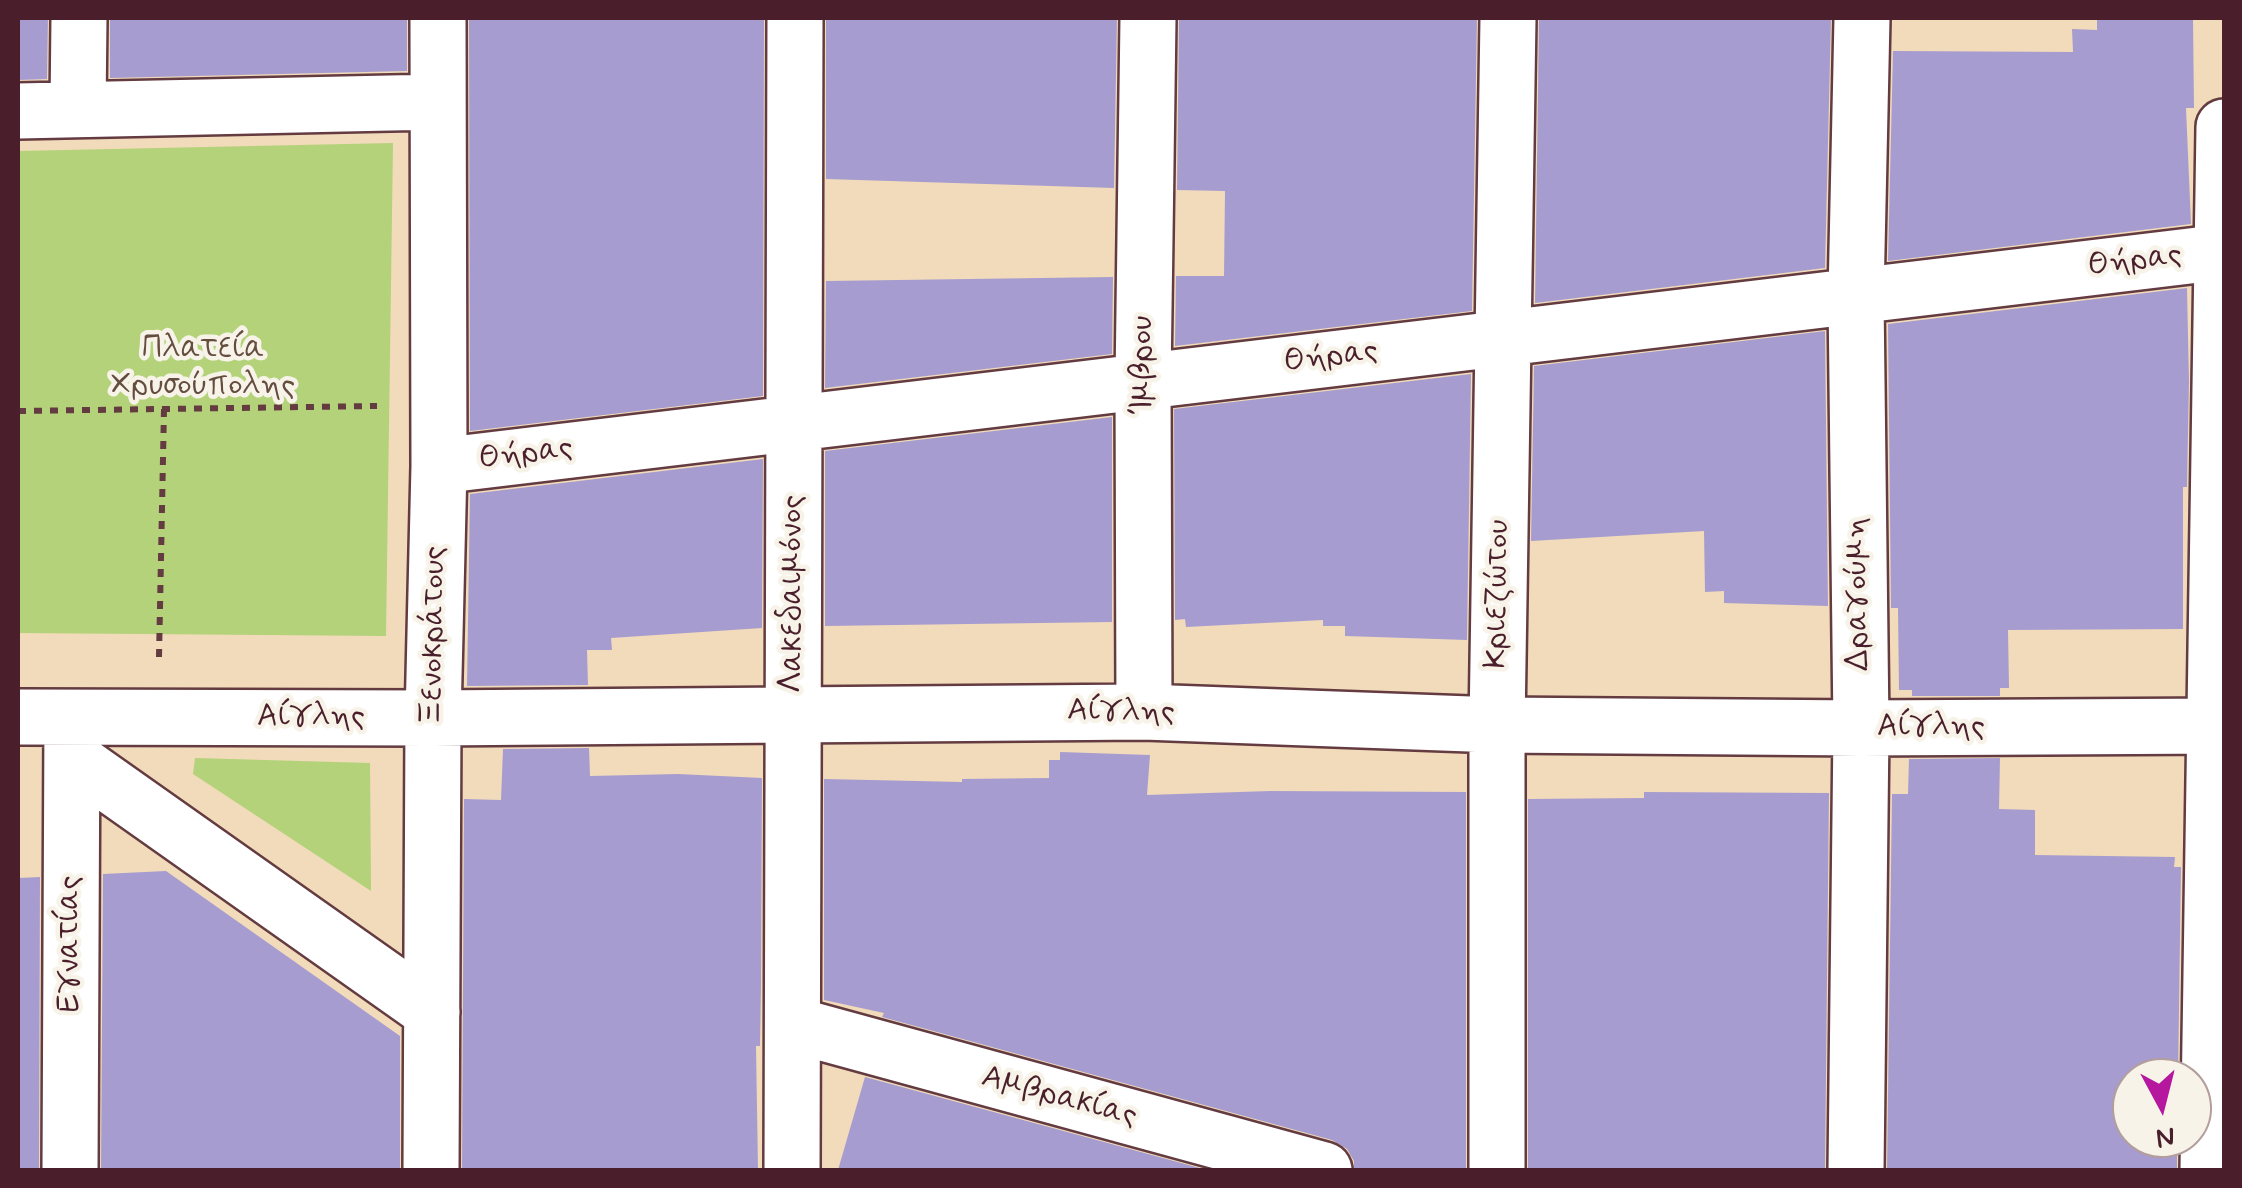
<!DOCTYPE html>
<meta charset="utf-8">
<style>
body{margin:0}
#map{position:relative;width:2242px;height:1188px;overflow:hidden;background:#f1dbba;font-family:Mynerve,sans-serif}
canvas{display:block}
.frame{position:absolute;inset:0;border:20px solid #4a1f2b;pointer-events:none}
.north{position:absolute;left:2112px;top:1058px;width:100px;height:100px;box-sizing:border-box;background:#f7f3e8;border:2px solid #b29e9c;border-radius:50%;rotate:173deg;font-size:28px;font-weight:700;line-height:40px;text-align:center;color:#4a1f2b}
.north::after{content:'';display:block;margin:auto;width:35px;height:45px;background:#b5179e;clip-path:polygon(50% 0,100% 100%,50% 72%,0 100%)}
</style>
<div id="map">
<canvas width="2242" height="1188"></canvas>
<div class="frame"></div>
<div class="north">N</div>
</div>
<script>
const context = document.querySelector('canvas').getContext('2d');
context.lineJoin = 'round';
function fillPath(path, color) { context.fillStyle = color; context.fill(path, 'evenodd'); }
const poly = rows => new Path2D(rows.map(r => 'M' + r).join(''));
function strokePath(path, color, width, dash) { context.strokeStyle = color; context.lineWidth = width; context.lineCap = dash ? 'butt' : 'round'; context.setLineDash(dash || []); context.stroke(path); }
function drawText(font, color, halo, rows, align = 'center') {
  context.font = font + ' Mynerve,sans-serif'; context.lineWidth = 9; context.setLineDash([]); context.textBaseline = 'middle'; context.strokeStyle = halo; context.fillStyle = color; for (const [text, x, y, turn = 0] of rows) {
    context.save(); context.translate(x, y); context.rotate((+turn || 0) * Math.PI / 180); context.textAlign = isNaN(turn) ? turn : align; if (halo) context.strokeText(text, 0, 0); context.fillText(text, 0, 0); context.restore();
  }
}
const green = poly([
 [393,143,386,636,18,633,18,151],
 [195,758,370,763,371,891,193,774]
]);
const building = poly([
 [18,18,48,18,47,79,18,80],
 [110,18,407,18,407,71,110,78],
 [469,18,764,18,763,396,470,431],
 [826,18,1117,18,1114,188,826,179],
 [1179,18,1477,18,1472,311,1175,346,1176,276,1224,276,1225,191,1177,190],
 [1539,18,1831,18,1825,268,1535,303],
 [2097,18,2193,18,2194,108,2186,108,2191,224,1888,261,1893,51,2073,52,2072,29,2097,30],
 [1113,277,1112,354,825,388,826,281],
 [2187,288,2189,381,2187,487,2183,487,2183,629,2008,630,2009,688,2000,688,2000,696,1912,696,1912,690,1899,690,1898,608,1891,608,1888,324],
 [1825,331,1828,606,1724,603,1724,591,1705,592,1704,531,1531,541,1534,366],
 [1471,374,1467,640,1345,636,1345,626,1323,626,1323,620,1186,627,1185,619,1175,620,1174,409],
 [1112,417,1112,622,825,626,825,451],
 [763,459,762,628,611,638,612,650,587,650,588,685,467,686,470,494],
 [589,748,590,776,678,774,762,778,761,986,760,1046,756,1046,758,1170,462,1170,464,799,501,800,503,749],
 [1060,752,1150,755,1147,795,1270,791,1466,792,1466,1170,1354,1170,1354,1161,1347,1149,1332,1140,882,1017,884,1013,824,1000,824,779,962,782,962,779,1049,778,1049,760,1060,760],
 [2000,758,1999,809,2035,810,2035,855,2175,857,2174,867,2181,867,2178,1078,2132,1078,2132,1138,2177,1138,2177,1170,1887,1170,1892,794,1908,794,1909,759],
 [1644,792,1829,793,1825,1170,1528,1170,1528,799,1644,798],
 [166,871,400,1036,400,1170,101,1170,103,874],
 [40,877,39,1170,18,1170,18,878],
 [865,1077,1207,1170,838,1170]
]);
const path = poly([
 [18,411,377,406],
 [159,657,164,409]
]);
const minor = poly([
 [78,108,79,18],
 [18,111,437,102],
 [439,466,2223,252],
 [1144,712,1143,381,1148,18],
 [18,717,433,718,1144,712,1497,725,1861,728,2224,726],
 [72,758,432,1012],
 [794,1025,1324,1170],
 [70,1170,72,718],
 [431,1170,433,718,439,466,438,18],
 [792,1170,795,18],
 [1497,1170,1497,725,1508,18],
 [1856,1170,1861,728,1856,296,1862,18],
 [2208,1170,2224,127]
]);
const streetNames = [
 ["Θήρας",2135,262,-7],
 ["Θήρας",1331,358,-7],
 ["Ίμβρου",1144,365,-90],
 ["Θήρας",526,455,-7],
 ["Λακεδαιμόνος",794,594,-90],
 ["Κριεζώτου",1499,594,-89],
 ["Δραγούμη",1859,594,-91],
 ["Ξενοκράτους",435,636,-89],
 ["Αίγλης",1121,713,1],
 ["Αίγλης",311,718],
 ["Αίγλης",1931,728],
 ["Εγνατίας",71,944,-90],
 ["Αμβρακίας",1059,1098,15]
];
const parkNames = [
 ["Πλατεία",203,350],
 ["Χρυσούπολης",203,387]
];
fillPath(green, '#b3d27a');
fillPath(building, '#a79ccf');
strokePath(minor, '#633b40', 60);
strokePath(path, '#633b40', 6, [8, 8]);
strokePath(minor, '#fff', 55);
drawText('32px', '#4a1f2b', '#f7f3e8', streetNames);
drawText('32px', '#644c3f', '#f7f3e8', parkNames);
</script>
